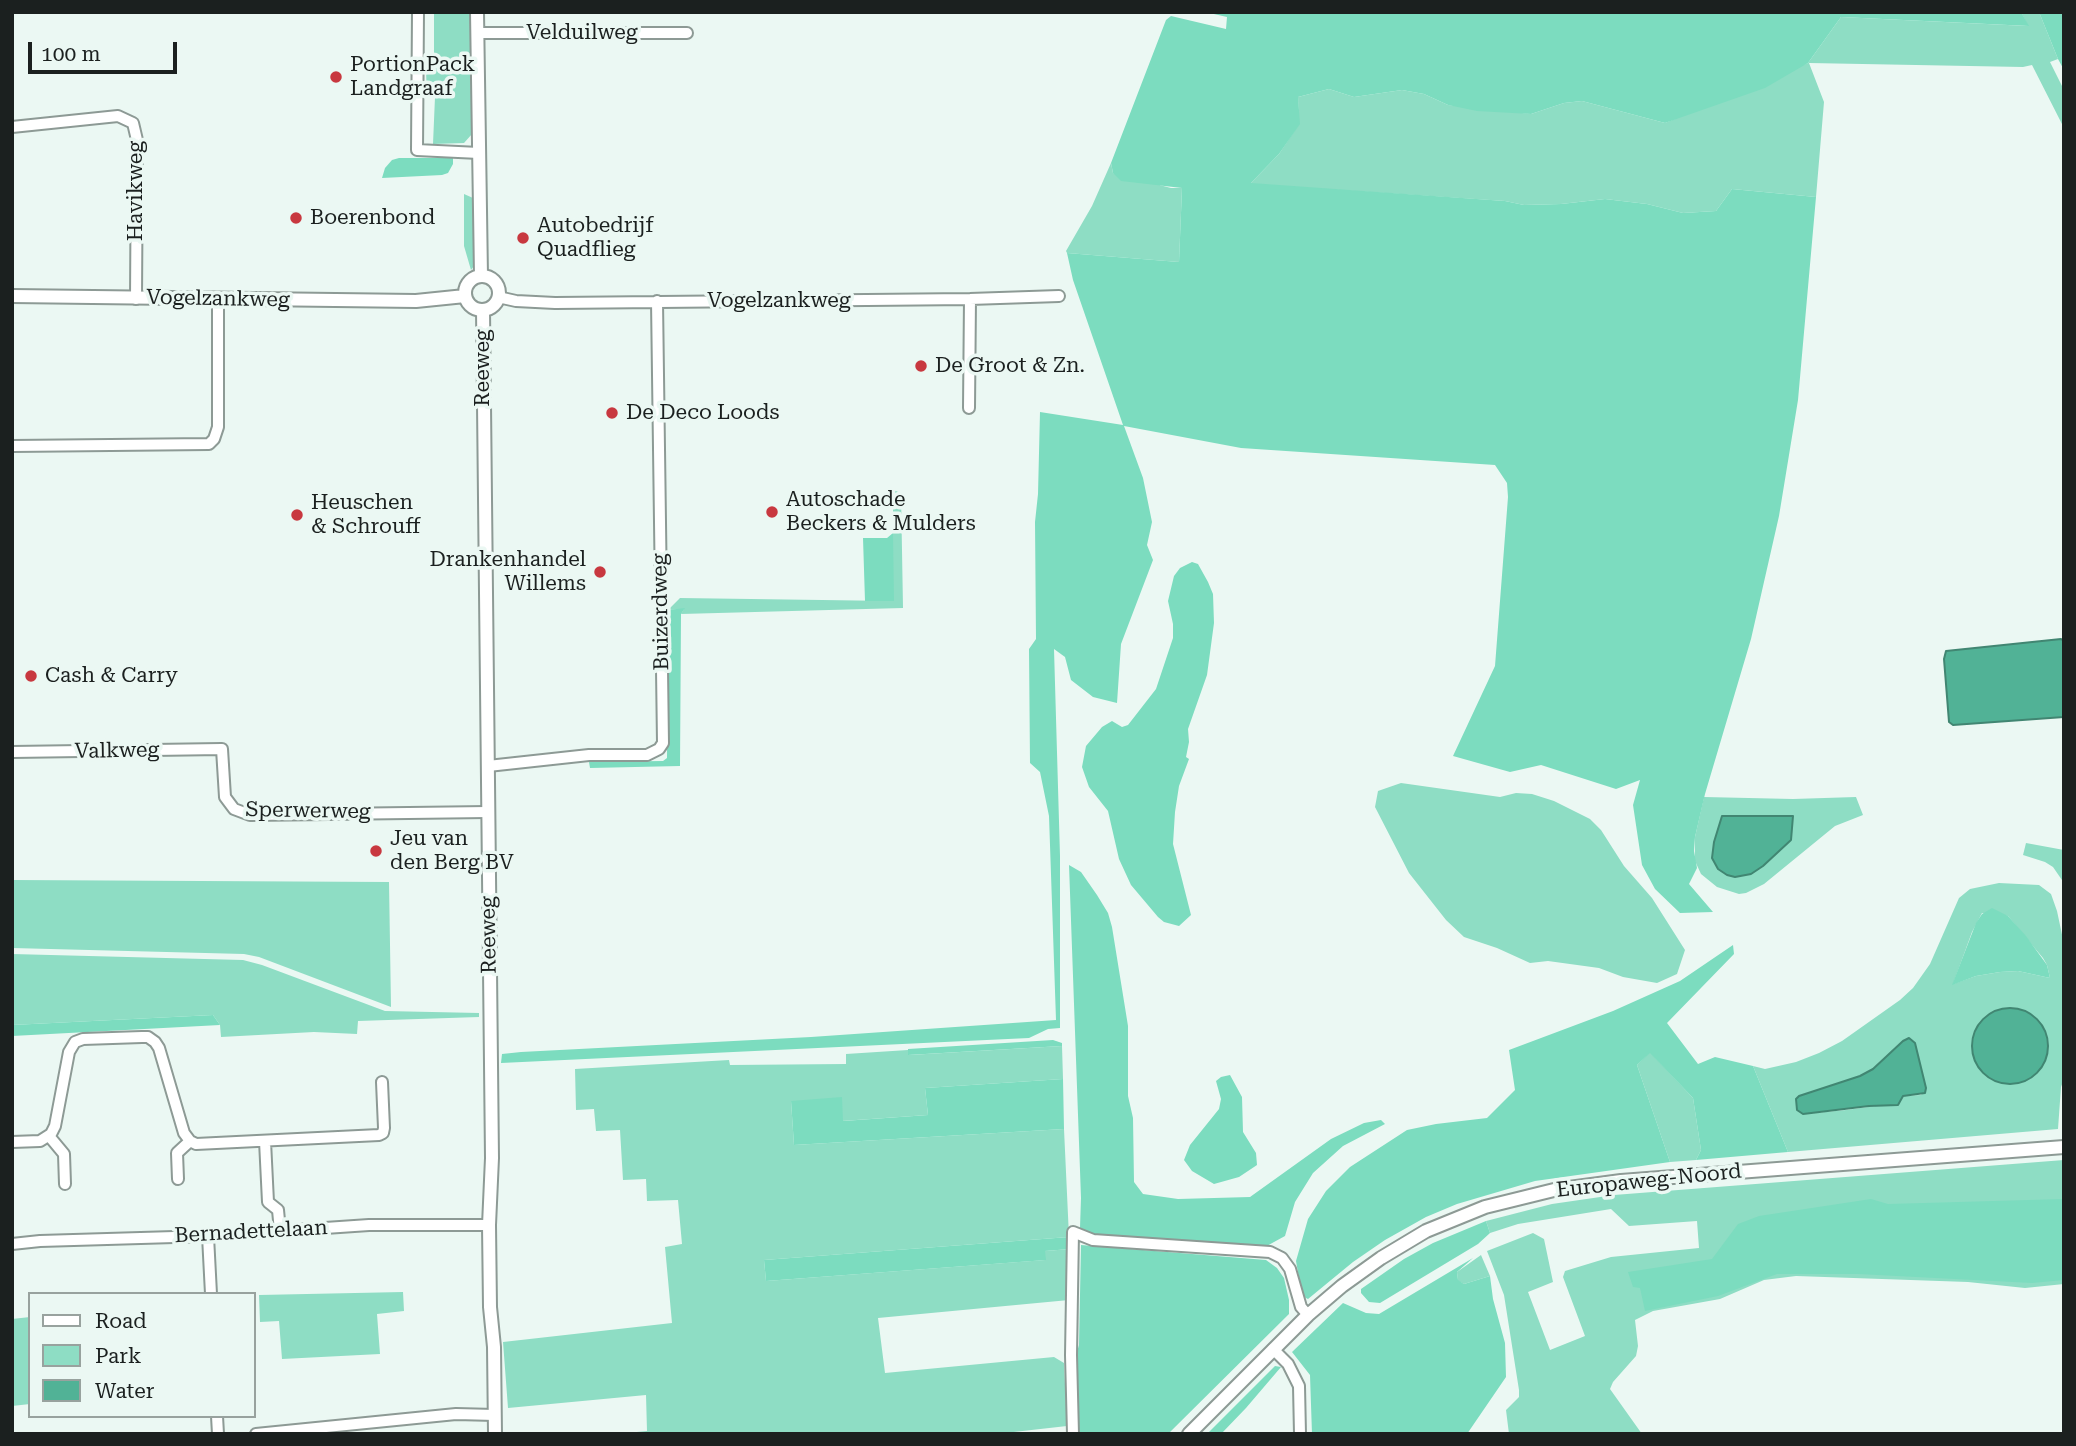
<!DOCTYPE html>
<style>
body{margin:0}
#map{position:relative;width:2076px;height:1446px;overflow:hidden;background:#ebf8f3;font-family:"Roboto Serif",serif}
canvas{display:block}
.frame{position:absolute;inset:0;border:14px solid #1b201f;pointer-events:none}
.legend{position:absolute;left:28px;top:1292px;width:228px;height:126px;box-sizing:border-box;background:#ebf8f3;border:2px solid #98a29e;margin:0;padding:9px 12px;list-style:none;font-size:21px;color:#1b201f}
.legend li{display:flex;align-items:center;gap:14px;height:35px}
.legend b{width:35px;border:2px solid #98a29e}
.scale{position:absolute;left:28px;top:42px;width:149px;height:32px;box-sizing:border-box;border:4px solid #1b201f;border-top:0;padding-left:9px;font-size:21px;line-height:24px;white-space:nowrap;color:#1b201f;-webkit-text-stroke:5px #ebf8f3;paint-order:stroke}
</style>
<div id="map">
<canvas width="2076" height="1446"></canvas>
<div class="frame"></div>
<ul class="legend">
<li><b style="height:9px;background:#fff"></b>Road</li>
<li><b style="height:19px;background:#8eddc4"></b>Park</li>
<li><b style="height:19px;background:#51b296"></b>Water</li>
</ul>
<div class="scale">100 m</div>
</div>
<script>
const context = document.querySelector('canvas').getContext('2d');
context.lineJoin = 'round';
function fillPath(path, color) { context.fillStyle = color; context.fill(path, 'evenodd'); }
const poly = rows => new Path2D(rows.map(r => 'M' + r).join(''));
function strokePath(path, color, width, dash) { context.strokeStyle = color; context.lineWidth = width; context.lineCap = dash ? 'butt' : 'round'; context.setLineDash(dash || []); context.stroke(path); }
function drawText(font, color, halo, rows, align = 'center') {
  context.font = font + ' "Roboto Serif",serif'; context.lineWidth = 7; context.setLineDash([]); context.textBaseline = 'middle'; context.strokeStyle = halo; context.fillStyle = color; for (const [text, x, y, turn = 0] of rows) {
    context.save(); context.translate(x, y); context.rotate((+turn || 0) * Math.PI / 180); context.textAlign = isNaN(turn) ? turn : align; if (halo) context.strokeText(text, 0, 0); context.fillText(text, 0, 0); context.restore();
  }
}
const green = poly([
 [434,12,471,12,472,134,464,143,433,144,435,97,427,97,426,70,434,69],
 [2021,12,2039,12,2058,59,2050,62,2064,90,2064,128,2032,65,2023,67,1809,63,1824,102,1816,197,1732,189,1716,211,1683,213,1647,204,1605,199,1561,204,1524,205,1505,201,1250,184,1279,154,1299,124,1298,97,1329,89,1354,97,1402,90,1424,94,1448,105,1531,114,1564,103,1582,101,1665,123,1808,63,1841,17,2028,26],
 [1111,163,1113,173,1171,188,1182,188,1179,262,1067,253,1066,251,1092,206],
 [464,194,473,198,474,266,471,270,464,246],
 [893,490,901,493,903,608,681,614,684,609,668,610,680,598,893,601],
 [1401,783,1500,797,1516,793,1532,794,1554,801,1590,819,1601,830,1624,866,1652,898,1685,950,1677,974,1657,983,1623,977,1599,968,1548,961,1530,963,1497,948,1464,937,1446,920,1409,873,1375,807,1378,791],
 [1704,797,1793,799,1856,797,1863,815,1835,826,1764,884,1746,893,1739,894,1717,887,1701,874,1695,861,1695,837],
 [1722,816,1778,852,1751,874,1735,877,1727,875,1718,869,1712,858,1714,842],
 [2026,843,2064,850,2064,883,2053,867,2045,862,2023,855],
 [12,880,389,882,391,1007,259,957,244,954,12,948],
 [1999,883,2039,885,2051,894,2057,911,2064,944,2064,1079,2061,1087,2058,1129,1788,1152,1753,1066,1765,1069,1796,1062,1819,1053,1842,1041,1900,1000,1913,988,1930,964,1959,898,1970,889],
 [1982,913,2008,916,2043,958,2047,965,2050,978,2018,971,2000,972,1976,976,1953,984,1972,932],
 [1903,1041,1915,1043,1926,1088,1921,1095,1903,1096,1883,1105,1846,1110,1804,1114,1797,1110,1796,1099,1799,1096,1860,1076,1873,1069],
 [12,954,243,960,262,965,385,1011,479,1013,479,1017,358,1021,357,1034,314,1032,221,1037,220,1025,213,1015,12,1025],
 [1062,1046,1063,1079,925,1088,928,1115,842,1121,791,1101,794,1145,1064,1129,1069,1237,764,1260,766,1281,1045,1260,1045,1251,1070,1249,1069,1300,878,1318,885,1373,1054,1357,1064,1363,1067,1426,996,1434,616,1434,647,1431,646,1395,508,1408,503,1342,672,1323,665,1247,682,1244,678,1200,647,1201,646,1179,623,1180,620,1130,596,1131,594,1109,576,1110,575,1069,729,1060,730,1065,846,1064,846,1054,908,1050,909,1055],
 [1650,1052,1693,1098,1701,1150,1696,1160,1670,1162,1637,1065],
 [2064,1160,2064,1284,2025,1288,1968,1282,1796,1276,1764,1280,1720,1299,1653,1311,1635,1320,1638,1346,1636,1356,1613,1382,1610,1389,1642,1434,1509,1434,1506,1410,1519,1397,1519,1390,1504,1295,1487,1251,1533,1233,1544,1239,1553,1282,1528,1292,1550,1350,1585,1336,1563,1277,1565,1271,1611,1257,1699,1248,1697,1221,1629,1226,1611,1209,1518,1224,1490,1233,1486,1221,1552,1204,1614,1195],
 [1481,1255,1490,1276,1464,1284,1458,1281,1457,1272],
 [403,1292,404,1311,377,1314,380,1354,282,1359,279,1321,260,1322,259,1295],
 [30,1317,30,1404,12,1406,12,1319]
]);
const forest = poly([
 [1205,12,2021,12,2029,26,1841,17,1808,63,1765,88,1665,123,1582,101,1564,103,1531,114,1477,111,1448,105,1424,94,1402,90,1354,97,1329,89,1298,97,1300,124,1279,154,1251,183,1505,201,1524,205,1561,204,1605,199,1647,204,1683,213,1716,211,1732,189,1816,197,1798,400,1779,516,1751,639,1705,794,1695,837,1694,851,1697,868,1689,884,1713,912,1680,913,1655,889,1642,865,1633,805,1640,780,1616,789,1541,765,1510,772,1453,756,1495,666,1508,497,1507,483,1495,465,1241,448,1124,426,1143,478,1152,522,1147,545,1153,560,1121,644,1117,703,1093,697,1071,680,1065,657,1054,649,1060,856,1060,1028,1048,1029,1029,1038,501,1063,502,1054,521,1052,811,1037,1056,1020,1049,816,1040,772,1030,763,1029,649,1036,639,1035,522,1038,494,1040,412,1123,425,1073,280,1067,253,1179,262,1182,188,1121,181,1113,173,1111,163,1166,20,1171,16,1226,29,1227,17],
 [2039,12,2063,12,2064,70,2058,59],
 [399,158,453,158,453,164,448,173,442,175,382,178,385,168,392,160],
 [893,533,894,601,865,601,863,538,887,538],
 [1192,562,1198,564,1208,582,1213,594,1214,623,1207,675,1188,729,1189,742,1186,757,1189,759,1179,786,1175,812,1173,844,1191,915,1179,926,1164,922,1158,917,1131,885,1119,859,1108,811,1089,787,1082,767,1086,746,1102,727,1112,721,1122,727,1128,725,1156,689,1173,638,1173,624,1168,601,1174,576,1180,568],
 [685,608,681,614,680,766,590,768,589,762,663,761,667,758,668,610],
 [1069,865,1081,872,1097,895,1108,913,1112,927,1128,1026,1128,1096,1133,1118,1134,1182,1143,1194,1178,1199,1250,1197,1331,1139,1364,1123,1381,1120,1385,1124,1343,1146,1313,1173,1295,1202,1285,1236,1274,1242,1265,1247,1094,1237,1080,1228,1081,1198],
 [1992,908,2008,916,2026,936,2047,965,2050,978,2018,971,2000,972,1976,976,1952,985,1976,923,1982,914],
 [1733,945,1734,954,1667,1023,1698,1064,1715,1057,1753,1066,1788,1152,1696,1160,1701,1150,1693,1098,1650,1053,1637,1065,1670,1162,1535,1181,1457,1204,1426,1217,1385,1240,1353,1262,1308,1299,1302,1296,1296,1261,1308,1219,1326,1191,1350,1167,1407,1130,1436,1124,1487,1118,1515,1090,1509,1050,1613,1011,1680,981],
 [213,1015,220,1025,12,1036,12,1025],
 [1053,1040,1062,1043,1062,1046,908,1055,908,1049],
 [1230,1075,1242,1097,1243,1132,1256,1153,1257,1165,1239,1177,1214,1184,1192,1171,1184,1160,1190,1145,1219,1109,1221,1099,1216,1081,1221,1077],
 [1063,1079,1064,1129,794,1145,791,1101,842,1097,843,1121,928,1115,925,1088],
 [1871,1199,1888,1204,2064,1199,2064,1280,2032,1283,1858,1274,1777,1274,1718,1296,1645,1311,1640,1288,1633,1287,1628,1272,1712,1259,1738,1224,1759,1216],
 [1486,1221,1490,1233,1478,1244,1380,1303,1369,1302,1361,1293,1361,1289,1404,1259,1433,1243],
 [1069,1237,1070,1249,1045,1251,1046,1260,766,1281,764,1260],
 [1081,1245,1266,1260,1277,1268,1284,1278,1289,1300,1289,1314,1168,1434,1076,1434,1075,1359,1079,1345],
 [1473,1258,1457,1272,1458,1280,1464,1284,1490,1276,1493,1299,1505,1343,1506,1377,1467,1434,1312,1434,1310,1375,1292,1352,1343,1303,1366,1313,1379,1314],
 [1275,1366,1281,1367,1246,1408,1221,1434,1207,1434]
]);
const water = poly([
 [2061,639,2064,641,2064,717,1953,725,1949,722,1944,659,1946,651,2061,639],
 [1722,816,1793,816,1791,840,1763,866,1751,874,1735,877,1727,875,1718,869,1712,858,1714,842,1722,816],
 '1972 1046a38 38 0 1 1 76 0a38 38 0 1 1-76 0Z',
 [1909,1038,1915,1043,1926,1088,1925,1093,1903,1096,1898,1105,1869,1106,1803,1114,1797,1110,1796,1099,1799,1096,1860,1076,1873,1069,1903,1041,1909,1038]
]);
const minor = poly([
 [418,12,417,150,479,153],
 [478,33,687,33],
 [12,127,118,116,133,123,137,140,136,299],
 [498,297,516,301,555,303,970,299,1059,296],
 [969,408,970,299],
 [12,446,209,444,214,439,218,427,218,299],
 [12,752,222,749,225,797,234,809,250,815,488,812],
 [488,766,589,755,647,755,659,749,663,743,657,301],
 [49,1136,64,1154,65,1184],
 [265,1141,268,1202,278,1210,280,1231],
 [12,1142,40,1141,51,1134,55,1126,69,1052,75,1042,83,1039,142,1037,148,1037,155,1042,159,1048,184,1133,190,1141,196,1144,379,1135,383,1133,384,1128,382,1082],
 [178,1179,177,1153,190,1141],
 [208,1236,211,1294],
 [12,1244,40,1241,208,1236,369,1225,489,1225],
 [1273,1349,1288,1364,1299,1386,1300,1434],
 [217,1416,218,1434],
 [256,1434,456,1414,495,1415],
 [1073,1434,1071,1355,1073,1232,1093,1240,1270,1252,1282,1258,1290,1269,1301,1307,1308,1315]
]);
const tertiary = poly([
 [477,12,481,276],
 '465 293a17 17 0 1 1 34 0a17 17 0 1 1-34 0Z',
 [12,296,416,301,465,296],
 [483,310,492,1158,489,1225,490,1307,494,1347,495,1434],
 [1189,1434,1308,1315,1342,1286,1381,1258,1426,1231,1485,1207,1554,1190,1621,1181,2064,1147]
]);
const markers = [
 [336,77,7,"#c8383f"],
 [296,218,7,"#c8383f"],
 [523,238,7,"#c8383f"],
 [921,366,7,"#c8383f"],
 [612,413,7,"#c8383f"],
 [772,512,7,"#c8383f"],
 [297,515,7,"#c8383f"],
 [600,572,7,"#c8383f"],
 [31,676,7,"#c8383f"],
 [376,851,7,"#c8383f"]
];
const streetNames = [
 ["Velduilweg",582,33],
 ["Havikweg",136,191,-90],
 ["Vogelzankweg",218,299,1],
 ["Vogelzankweg",779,301],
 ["Reeweg",483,368,-90],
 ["Buizerdweg",661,612,-91],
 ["Valkweg",117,751,-1],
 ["Sperwerweg",308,811,1],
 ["Reeweg",489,935,-91],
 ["Europaweg-Noord",1649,1181,-6],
 ["Bernadettelaan",251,1232,-3]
];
const poiNames = [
 ["PortionPack",350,65],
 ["Landgraaf",350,89],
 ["Boerenbond",310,218],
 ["Autobedrijf",537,226],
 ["Quadflieg",537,250],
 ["De Groot & Zn.",935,366],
 ["De Deco Loods",626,413],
 ["Autoschade",786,500],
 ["Beckers & Mulders",786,524],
 ["Heuschen",311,503],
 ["& Schrouff",311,527],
 ["Drankenhandel",586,560,"right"],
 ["Willems",586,584,"right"],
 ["Cash & Carry",45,676],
 ["Jeu van",390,839],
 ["den Berg BV",390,863]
];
fillPath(green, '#8eddc4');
fillPath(forest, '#7cdcbf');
fillPath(water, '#51b296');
strokePath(water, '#418672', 2);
strokePath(minor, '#8d9a95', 14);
strokePath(tertiary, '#8d9a95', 16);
strokePath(minor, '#fff', 10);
strokePath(tertiary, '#fff', 12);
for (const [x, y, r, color] of markers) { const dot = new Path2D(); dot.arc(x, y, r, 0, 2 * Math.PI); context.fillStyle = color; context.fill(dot); strokePath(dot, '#ebf8f3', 2.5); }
drawText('21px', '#1b201f', '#ebf8f3', streetNames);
drawText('21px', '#1b201f', '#ebf8f3', poiNames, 'left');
</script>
